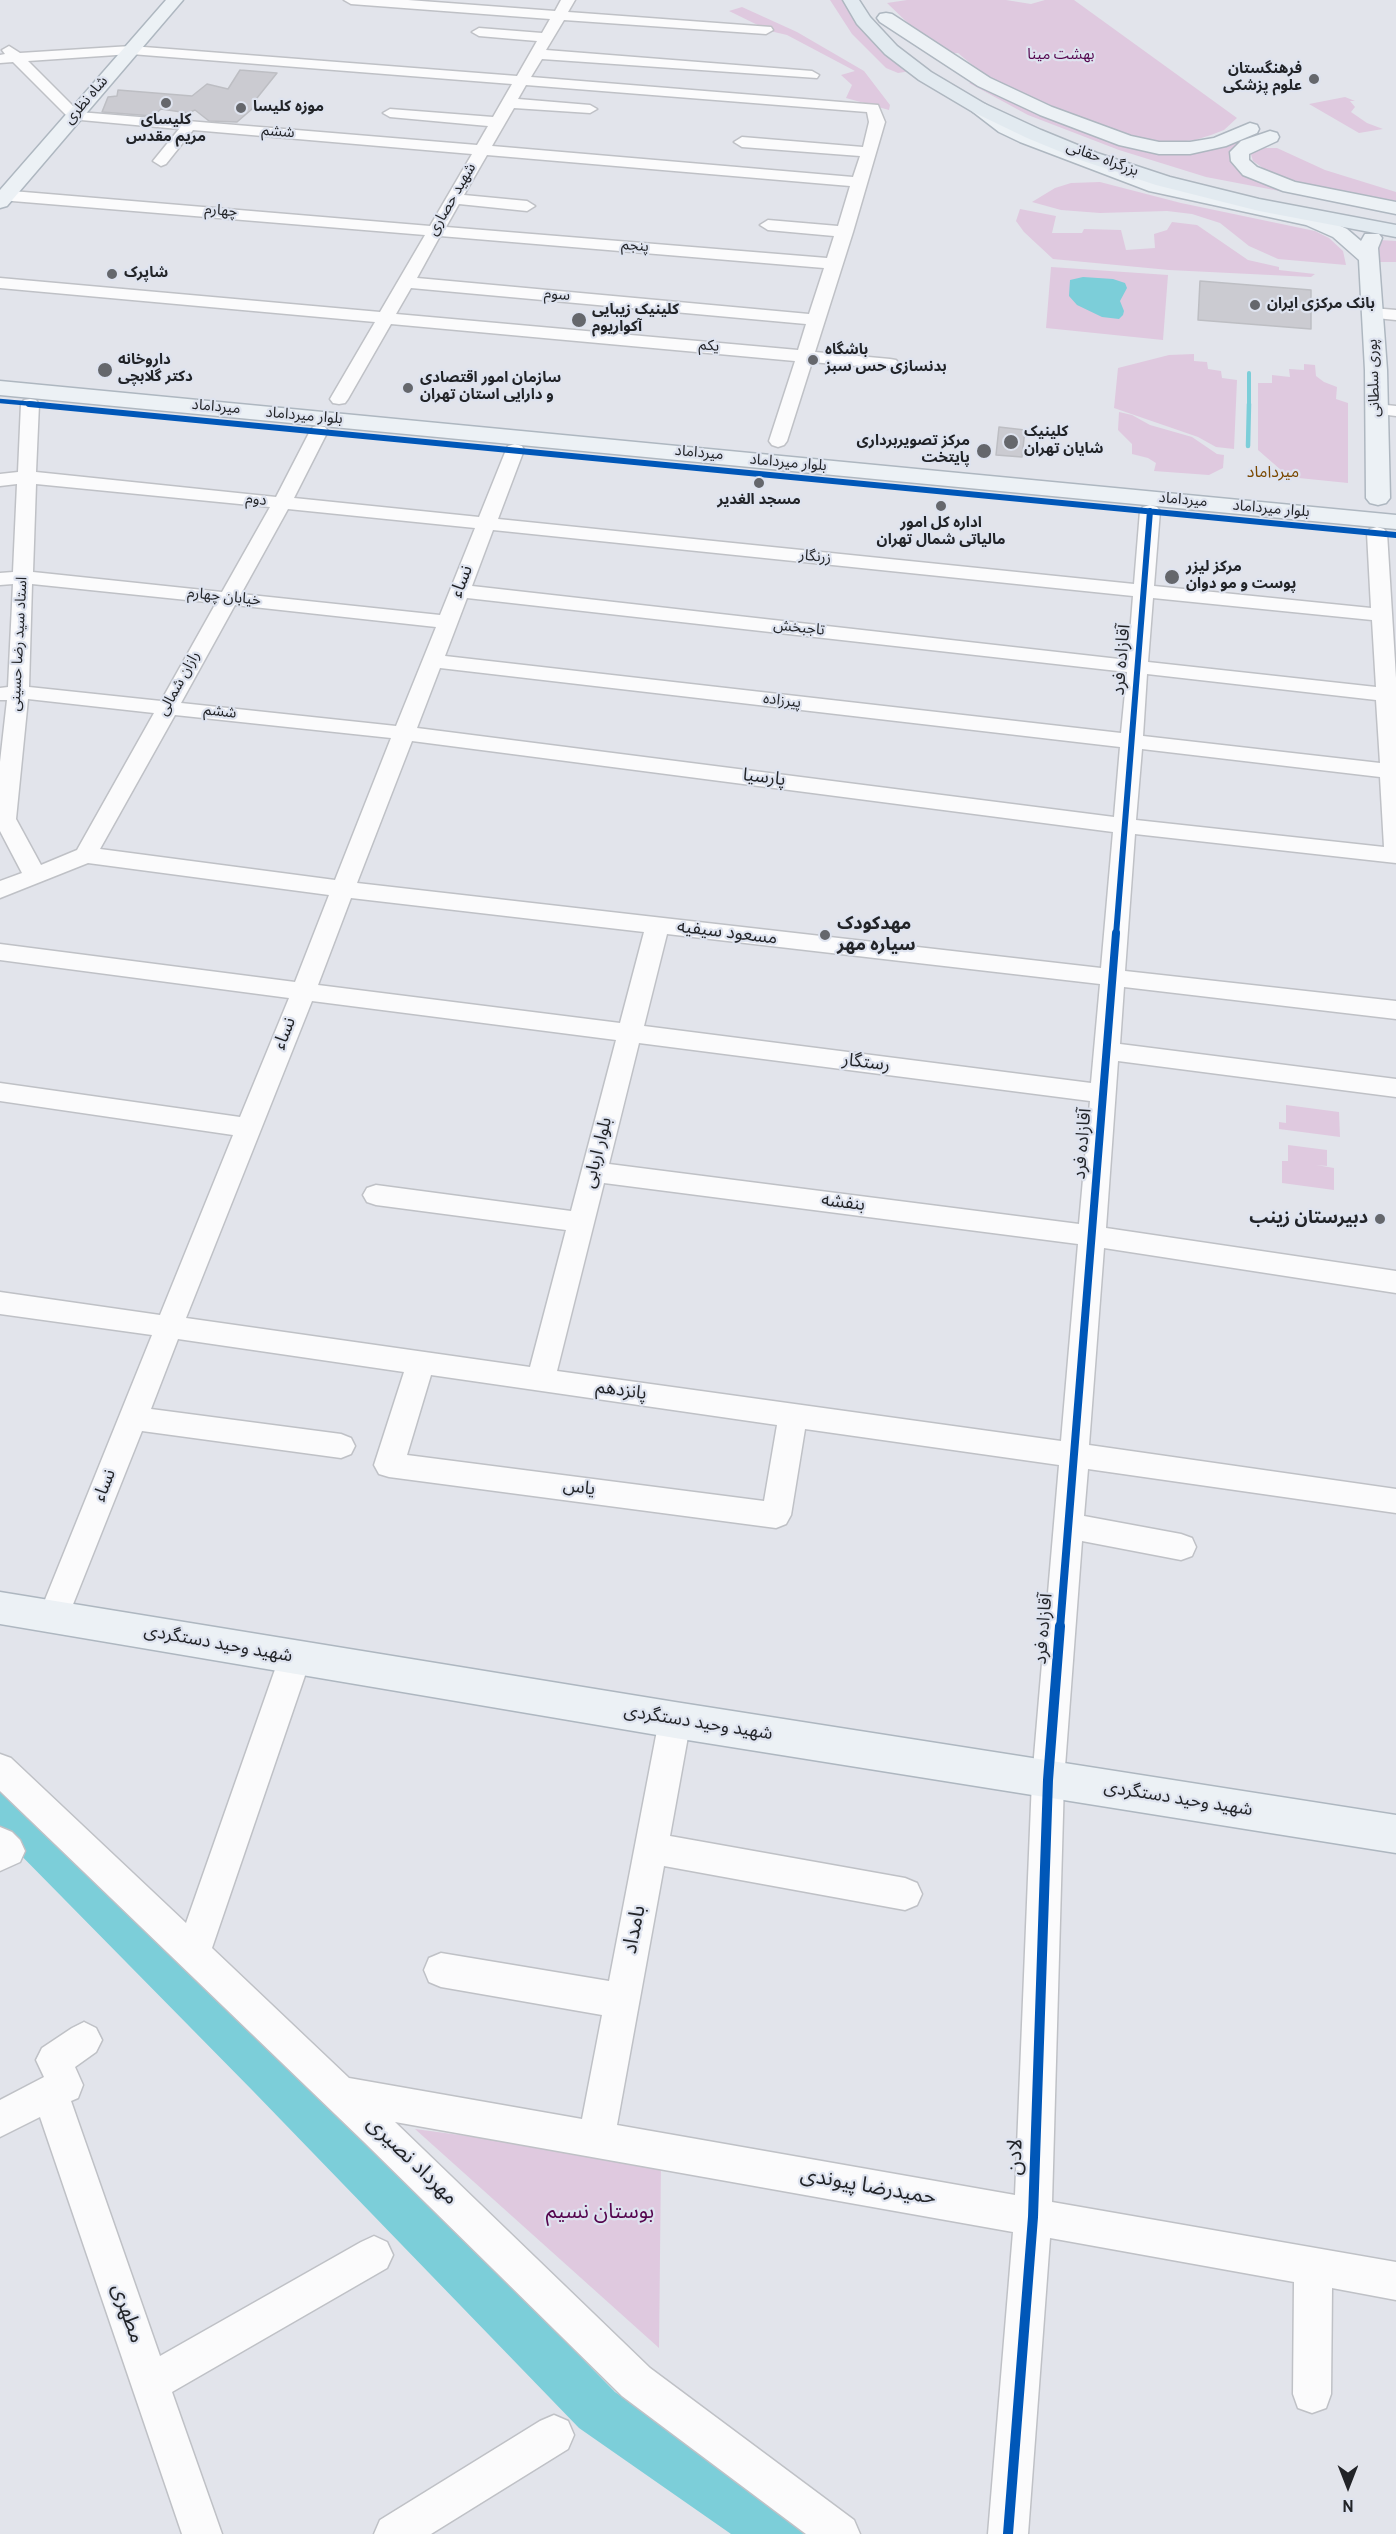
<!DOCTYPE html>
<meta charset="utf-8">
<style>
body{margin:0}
#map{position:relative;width:1396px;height:2534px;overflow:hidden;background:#e2e4eb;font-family:Overpass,sans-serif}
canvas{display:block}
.north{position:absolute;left:1318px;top:2456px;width:60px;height:60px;-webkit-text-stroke:4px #dee3ef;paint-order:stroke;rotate:180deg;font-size:16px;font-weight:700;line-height:24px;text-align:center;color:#222428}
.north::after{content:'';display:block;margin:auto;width:21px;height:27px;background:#222428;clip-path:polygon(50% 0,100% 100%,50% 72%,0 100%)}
</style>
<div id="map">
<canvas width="1396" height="2534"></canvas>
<div class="north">N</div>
</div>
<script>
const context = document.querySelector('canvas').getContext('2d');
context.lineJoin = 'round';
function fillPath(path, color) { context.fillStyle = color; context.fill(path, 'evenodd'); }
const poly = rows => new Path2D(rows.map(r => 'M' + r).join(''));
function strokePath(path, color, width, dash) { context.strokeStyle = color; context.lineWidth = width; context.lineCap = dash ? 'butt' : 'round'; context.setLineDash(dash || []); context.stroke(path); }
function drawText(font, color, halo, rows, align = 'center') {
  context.font = font + ' Overpass,"Noto Sans Arabic",sans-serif'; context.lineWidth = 4.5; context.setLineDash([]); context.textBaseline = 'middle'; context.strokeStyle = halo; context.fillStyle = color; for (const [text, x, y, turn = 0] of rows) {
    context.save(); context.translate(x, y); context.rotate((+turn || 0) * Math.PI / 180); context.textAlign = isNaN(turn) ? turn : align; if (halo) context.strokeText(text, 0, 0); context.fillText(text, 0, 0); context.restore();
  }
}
const green = poly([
 [830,0,844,0,864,33,911,71,898,73,886,68,852,34],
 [907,0,1006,0,1031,4,1045,0,1074,0,1237,118,1224,130,1211,135,1195,140,1169,143,1126,137,1043,107,989,79,958,53,947,54,912,27,887,3],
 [742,7,797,32,864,71,890,105,889,110,846,98,852,85,841,75,855,71,787,35,770,31,729,11],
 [976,80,1141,149,1243,138,1231,154,1241,171,1379,210,1206,177,1119,150,1028,115,969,83],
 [1345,97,1355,101,1350,101,1355,107,1351,112,1367,123,1383,129,1359,133,1309,104],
 [1262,148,1277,148,1325,170,1396,192,1396,201,1277,178,1253,161,1250,151],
 [1100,182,1181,203,1315,231,1329,238,1343,251,1346,265,1278,259,1249,246,1220,223,1192,214,1167,211,1100,213,1061,210,1032,202,1055,188,1071,183],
 [1020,209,1056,216,1052,233,1082,233,1084,229,1121,230,1126,250,1155,248,1154,234,1167,230,1172,222,1197,225,1248,260,1279,267,1279,270,1315,274,1311,277,1169,270,1053,259,1024,232,1016,221],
 [1380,240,1396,241,1396,262,1376,262],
 [1051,267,1168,275,1163,340,1046,328],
 [1194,354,1194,361,1207,362,1208,369,1221,371,1222,378,1237,380,1234,449,1216,447,1198,437,1114,408,1118,368,1169,355],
 [1304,364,1315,365,1316,376,1324,382,1337,387,1336,399,1348,403,1348,483,1289,477,1258,450,1258,383,1272,383,1272,375,1290,377,1289,369,1304,370],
 [1119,412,1132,415,1150,425,1192,437,1217,454,1224,455,1223,468,1209,475,1154,471,1156,463,1148,458,1132,454,1132,444,1118,430],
 [1286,1105,1339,1112,1340,1137,1279,1129,1279,1122,1286,1123],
 [1288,1145,1327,1150,1327,1166,1316,1165,1334,1168,1334,1190,1282,1183,1282,1161,1288,1161],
 [415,2129,661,2162,659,2348]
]);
const water = poly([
 [1083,277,1113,279,1125,283,1127,288,1120,301,1124,311,1123,315,1119,319,1102,317,1077,305,1069,296,1070,280]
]);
const streamFar1 = poly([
 [1249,405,1249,373]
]);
const stream = poly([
 [1248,446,1249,404]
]);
const river = poly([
 [0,1784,15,1790,287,2057,615,2392,796,2515,804,2534,731,2534,579,2428,253,2091,0,1834,0,1784]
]);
const building = poly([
 [240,70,277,73,257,98,252,109,237,122,209,121,195,110,188,113,161,109,153,116,102,112,108,97,117,96,118,90,192,96,207,84,228,89,240,70],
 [1200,281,1311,290,1311,329,1198,320,1200,281],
 [999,427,1025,430,1022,457,996,455,999,427]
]);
const minor = poly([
 [344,0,408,0,555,11,561,0,575,0,568,12,771,27,773,30,766,34,564,20,546,50,812,71,819,75,817,78,542,59,531,77,878,105,885,122,853,232,815,352,890,359,896,360,899,364,896,368,890,369,812,362,787,441,784,445,778,447,772,445,769,441,795,361,391,324,348,399,345,403,339,404,333,403,330,399,375,322,0,288,0,278,380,312,425,235,0,200,0,190,430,226,472,154,193,130,166,164,161,166,153,161,179,129,70,119,13,62,0,63,0,55,5,54,2,50,9,46,20,53,131,46,517,76,537,41,479,36,472,32,479,28,542,33,550,19,351,4,344,0],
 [131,54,512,84,493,117,390,109,383,113,390,117,488,126,477,145,79,112,28,61,131,54],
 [526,85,867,112,869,122,863,147,742,137,734,142,742,147,860,156,853,177,492,146,514,108,590,113,597,109,590,105,518,99,526,85],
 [487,155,850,186,838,226,768,220,760,225,768,230,834,236,827,258,446,227,459,204,527,211,535,206,527,201,464,195,487,155],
 [440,236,824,268,809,314,417,278,440,236],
 [411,288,806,324,798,350,396,314,411,288],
 [1372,308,1396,310,1396,320,1366,317,1363,313,1366,309,1372,308],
 [30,399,36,400,39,404,36,472,276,497,310,431,313,427,319,426,325,427,328,431,294,498,479,517,506,450,508,446,515,444,522,446,524,450,498,519,1134,584,1140,511,1143,507,1150,505,1157,507,1160,511,1154,586,1371,608,1367,533,1370,529,1377,527,1384,529,1387,533,1396,678,1396,863,1135,834,1125,971,1396,1001,1396,1019,1124,987,1120,1044,1396,1079,1396,1097,1118,1061,1106,1228,1396,1271,1396,1293,1104,1248,1089,1445,1396,1489,1396,1513,1088,1469,1084,1516,1181,1534,1192,1538,1196,1547,1192,1556,1181,1560,1082,1541,1064,1780,1052,2202,1396,2262,1396,2300,1332,2288,1331,2394,1326,2408,1312,2413,1298,2408,1293,2394,1294,2282,1050,2238,1028,2534,988,2534,1013,2232,395,2122,650,2368,854,2520,860,2534,806,2534,622,2396,363,2141,0,1791,0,1754,11,1758,186,1923,279,1658,284,1648,295,1644,306,1648,311,1658,212,1948,349,2078,582,2119,602,2015,441,1987,429,1982,424,1970,429,1958,441,1953,609,1981,659,1720,664,1710,675,1705,686,1710,691,1720,670,1836,905,1878,917,1883,922,1894,917,1905,905,1910,664,1866,617,2125,1015,2195,1032,1780,1059,1465,805,1429,791,1515,786,1524,776,1528,389,1477,379,1474,374,1465,404,1372,178,1339,151,1409,341,1434,351,1438,355,1446,351,1454,341,1458,142,1431,64,1627,53,1631,42,1627,38,1617,152,1335,0,1314,0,1292,160,1315,233,1135,0,1101,0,1083,240,1117,289,998,0,960,0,944,295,982,329,895,88,863,0,898,0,881,22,873,0,831,0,762,7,700,0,700,0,688,8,687,13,584,0,585,0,573,13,572,17,484,0,486,0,474,18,472,21,404,24,400,30,399],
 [36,484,270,507,222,592,33,572,36,484],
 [288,509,475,528,440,615,241,594,288,509],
 [493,530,1133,596,1128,660,472,586,493,530],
 [32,584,216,603,161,701,29,687,32,584],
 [467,598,1127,672,1121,733,445,656,467,598],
 [1153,598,1372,620,1376,687,1148,662,1153,598],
 [235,605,436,627,396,726,181,703,235,605],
 [440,668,1120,747,1114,817,417,728,440,668],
 [1147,674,1376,700,1380,763,1143,736,1147,674],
 [28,699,154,713,77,850,41,865,16,819,28,699],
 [175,715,391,738,335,880,100,849,175,715],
 [412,741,1113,832,1101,968,357,883,412,741],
 [1142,749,1380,777,1384,847,1136,820,1142,749],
 [351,898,644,932,620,1023,318,985,351,898],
 [667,934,1100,984,1091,1083,644,1026,667,934],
 [312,1001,616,1040,571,1211,376,1185,367,1188,363,1195,367,1202,376,1205,566,1230,530,1367,186,1318,312,1001],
 [639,1043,1090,1101,1079,1224,609,1164,639,1043],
 [604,1183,1078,1244,1061,1441,557,1371,604,1183],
 [431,1375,777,1425,764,1501,407,1455,431,1375],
 [1377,404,1396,406,1396,416,1371,413,1368,409,1371,405,1377,404],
 [0,1827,12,1832,20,1840,25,1851,20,1862,0,1871,0,1827],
 [84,2022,96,2028,102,2040,96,2052,75,2067,83,2085,78,2098,71,2101,160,2356,361,2242,374,2236,387,2242,393,2255,387,2268,172,2392,222,2534,182,2534,40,2117,0,2137,0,2100,44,2077,36,2060,42,2048,72,2028,84,2022],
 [554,2415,568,2421,574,2435,568,2449,431,2534,374,2534,380,2520,540,2421,554,2415]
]);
const major = poly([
 [166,0,183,0,7,206,0,208,0,190,166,0],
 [886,13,892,14,990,78,1052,107,1131,136,1159,142,1190,142,1214,138,1250,123,1257,125,1259,129,1257,133,1226,146,1190,154,1159,154,1119,145,1040,115,978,86,880,22,877,18,880,14,886,13],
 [979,103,985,104,1013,124,1034,134,1161,182,1319,216,1347,229,1361,241,1365,234,1379,234,1382,238,1378,248,1387,370,1390,498,1386,503,1378,505,1370,503,1366,498,1365,370,1359,260,1333,237,1306,225,1149,191,1020,142,999,132,973,112,970,108,973,104,979,103],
 [1270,131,1277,133,1279,137,1277,141,1249,154,1249,160,1257,167,1295,182,1396,202,1396,214,1283,191,1243,175,1231,161,1230,152,1241,141,1270,131],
 [0,381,1396,515,1396,529,0,395,0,381],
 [0,1592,675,1702,1396,1815,1396,1853,675,1738,0,1624,0,1592]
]);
const highway = poly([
 [843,0,859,0,870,17,897,46,931,72,985,104,1041,130,1097,153,1170,177,1259,199,1396,225,1396,237,1259,211,1156,185,1083,161,1027,138,973,112,919,80,885,54,857,24,843,0]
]);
const cyclewayFar3 = poly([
 [0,401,45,405]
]);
const cyclewayFar2 = poly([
 [29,404,1396,535],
 [1116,935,1150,511]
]);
const cyclewayFar1 = poly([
 [1060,1628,1116,933]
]);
const cycleway = poly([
 [1008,2534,1033,2217,1048,1780,1060,1626]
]);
const markers = [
 [1314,79,6,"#65676c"],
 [166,103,6,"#65676c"],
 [241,108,6,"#65676c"],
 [112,274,6,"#65676c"],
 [1255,305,6,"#65676c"],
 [579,320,8,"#65676c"],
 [813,360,6,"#65676c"],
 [105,370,8,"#65676c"],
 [408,388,6,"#65676c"],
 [1011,442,8,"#65676c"],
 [984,451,8,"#65676c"],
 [759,483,6,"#65676c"],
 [941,506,6,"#65676c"],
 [1172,577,8,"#65676c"],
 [825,935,6,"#65676c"],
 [1380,1219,6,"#65676c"]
];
const farParknames = [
 ["بهشت مينا",1061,56]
];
const farPoinames = [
 ["فرهنگستان",1302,70,"right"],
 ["علوم پزشکی",1302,87,"right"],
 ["موزه کلیسا",253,108],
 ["کلیسای",166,121,"center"],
 ["مریم مقدس",166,138,"center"],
 ["شاپرک",124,274],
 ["بانک مرکزی ایران",1267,305],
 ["کلینیک زیبایی",592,311],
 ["آکواریوم",592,328],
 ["باشگاه",825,351],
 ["بدنسازی حس سبز",825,368],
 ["داروخانه",118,361],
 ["دکتر گلابچی",118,378],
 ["سازمان امور اقتصادی",420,379],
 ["و دارایی استان تهران",420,396],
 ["کلینیک",1024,433],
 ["شایان تهران",1024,450],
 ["مرکز تصویربرداری",970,442,"right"],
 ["پایتخت",970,459,"right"],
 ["مسجد الغدیر",759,501,"center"],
 ["اداره کل امور",941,524,"center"],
 ["مالیاتی شمال تهران",941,541,"center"],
 ["مرکز لیزر",1186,568],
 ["پوست و مو دوان",1186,585]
];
const farStreetnames = [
 ["شاه نظری",87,101,-49],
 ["ششم",278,133,5],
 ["بزرگراه حقانی",1102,160,20],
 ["شهید حصاری",453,200,-60],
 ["چهارم",221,212,5],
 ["پنجم",635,247,5],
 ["سوم",557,296,5],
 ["یکم",709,347,5],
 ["پوری سلطانی",1375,378,-92],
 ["میرداماد",216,408,5],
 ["بلوار میرداماد",304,417,5],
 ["میرداماد",699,454,5],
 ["بلوار میرداماد",788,464,5],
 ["دوم",256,501,6],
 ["میرداماد",1183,501,5],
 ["بلوار میرداماد",1271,510,5],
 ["زرنگار",815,558,6],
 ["خیابان چهارم",224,598,6],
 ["تاجبخش",799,629,6],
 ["استاد سید رضا حسینی",20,644,-87],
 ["رازان شمالی",180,684,-61],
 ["پیرزاده",782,702,7],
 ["ششم",220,713,6]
];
const farNeighbourhoodnames = [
 ["میرداماد",1273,474]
];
const streetNames = [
 ["نساء",463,582,-68],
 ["آقازاده فرد",1123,660,-85],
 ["پارسیا",764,779,7],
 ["مسعود سیفیه",727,934,7],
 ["نساء",286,1034,-68],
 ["رستگار",866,1064,7],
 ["آقازاده فرد",1084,1144,-85],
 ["بلوار اربابی",599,1153,-76],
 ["بنفشه",843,1204,7],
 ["پانزدهم",621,1392,8],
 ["نساء",106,1486,-68],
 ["یاس",579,1489,7],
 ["آقازاده فرد",1045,1629,-85],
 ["شهید وحید دستگردی",218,1645,10],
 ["شهید وحید دستگردی",698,1724,9],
 ["شهید وحید دستگردی",1178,1800,9]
];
const poiNames = [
 ["مهدکودک",837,925],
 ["سیاره مهر",837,946],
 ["دبیرستان زینب",1368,1219,"right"]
];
const nearStreetnames = [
 ["بامداد",636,1930,-79],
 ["لادن",1017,2157,-88],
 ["مهرداد نصیری",411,2162,44],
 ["حمیدرضا پیوندی",868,2188,10],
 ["مطهری",126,2314,71]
];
const nearParknames = [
 ["بوستان نسیم",600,2214]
];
fillPath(green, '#dfc9df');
fillPath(water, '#7cced9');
strokePath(streamFar1, '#7cced9', 4);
strokePath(stream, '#7cced9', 4.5);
fillPath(river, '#7cced9');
fillPath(building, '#cbcbd1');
strokePath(building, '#bdbec3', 1.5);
strokePath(minor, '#bfc1c6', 3);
strokePath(major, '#aeb7c0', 3);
strokePath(highway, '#aeb7c0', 3);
fillPath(minor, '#fbfbfc');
fillPath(major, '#ecf1f5');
fillPath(highway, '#e2eaf0');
strokePath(cyclewayFar3, '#0057b8', 4.5);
strokePath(cyclewayFar2, '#0057b8', 6);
strokePath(cyclewayFar1, '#0057b8', 8);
strokePath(cycleway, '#0057b8', 10);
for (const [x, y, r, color] of markers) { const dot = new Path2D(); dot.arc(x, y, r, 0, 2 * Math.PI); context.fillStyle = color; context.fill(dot); strokePath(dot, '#dee3ef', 2); }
drawText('15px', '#54054e', '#dee3ef', farParknames);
drawText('bold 15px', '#222428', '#dee3ef', farPoinames, 'left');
drawText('15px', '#222428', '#dee3ef', farStreetnames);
drawText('16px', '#7a4800', '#dee3ef', farNeighbourhoodnames);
drawText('18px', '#222428', '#dee3ef', streetNames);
drawText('bold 18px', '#222428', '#dee3ef', poiNames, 'left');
drawText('21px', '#222428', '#dee3ef', nearStreetnames);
drawText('21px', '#54054e', '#dee3ef', nearParknames);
</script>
